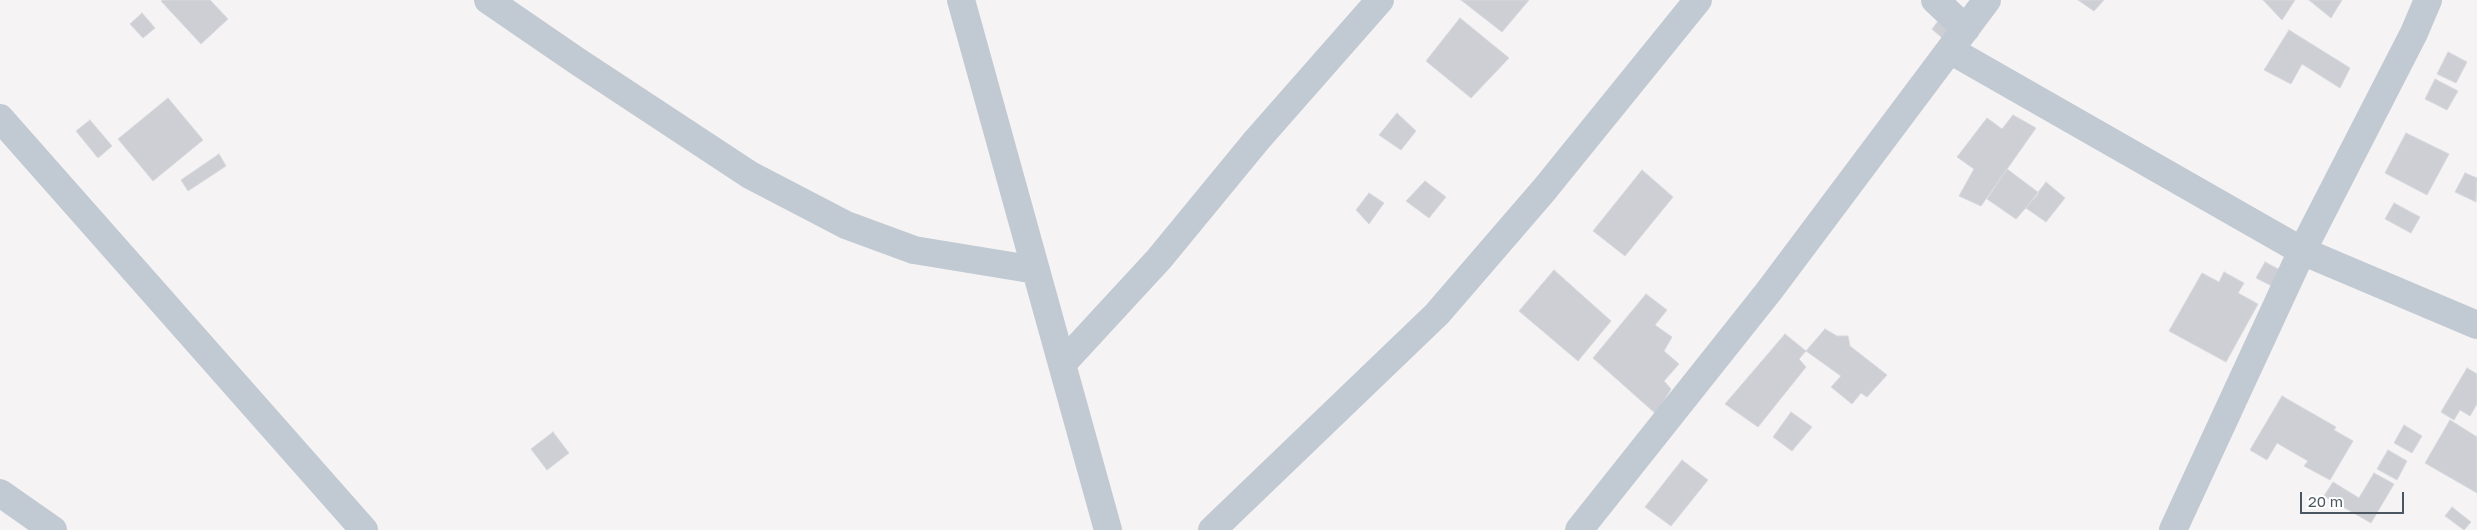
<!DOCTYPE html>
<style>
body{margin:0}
#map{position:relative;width:2477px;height:530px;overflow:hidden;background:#f5f3f3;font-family:"Golos Text",sans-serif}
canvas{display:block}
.scale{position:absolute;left:2300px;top:492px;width:104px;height:22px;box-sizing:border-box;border:2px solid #4a5661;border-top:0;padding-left:6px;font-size:15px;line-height:18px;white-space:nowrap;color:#4a5661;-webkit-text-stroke:4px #fff;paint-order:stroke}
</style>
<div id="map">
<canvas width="2477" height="530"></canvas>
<div class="scale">20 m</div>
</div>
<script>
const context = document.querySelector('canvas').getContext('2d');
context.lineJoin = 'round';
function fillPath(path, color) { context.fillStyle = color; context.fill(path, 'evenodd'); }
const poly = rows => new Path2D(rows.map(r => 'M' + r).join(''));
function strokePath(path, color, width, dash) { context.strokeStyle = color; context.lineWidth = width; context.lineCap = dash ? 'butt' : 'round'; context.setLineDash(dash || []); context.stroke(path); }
const building = poly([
 [163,0,210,0,228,19,201,44,161,1,163,0],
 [1461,0,1529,0,1502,32,1461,0],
 [2078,0,2104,0,2094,11,2078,0],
 [2263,0,2295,0,2282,20,2263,0],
 [2309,0,2342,0,2331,18,2309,0],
 [142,13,155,28,143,38,130,24,142,13],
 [1460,18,1509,58,1471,98,1426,61,1460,18],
 [1939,20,1956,36,1949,44,1932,29,1939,20],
 [2289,30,2350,68,2340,88,2302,64,2291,84,2264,70,2289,30],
 [2448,52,2467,62,2456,83,2437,74,2448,52],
 [2435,79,2458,91,2447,110,2425,99,2435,79],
 [168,98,203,140,153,181,118,139,168,98],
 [1397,113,1416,131,1401,150,1379,135,1397,113],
 [2013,115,2036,128,1981,206,1959,196,1974,169,1957,157,1987,118,2002,129,2013,115],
 [90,120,112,146,98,158,76,131,90,120],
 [2406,133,2449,154,2427,195,2385,173,2406,133],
 [219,154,226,166,188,191,181,180,219,154],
 [2007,169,2039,193,2016,219,1987,199,2007,169],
 [1642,170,1673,197,1625,256,1593,231,1642,170],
 [2465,173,2477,178,2476,202,2455,192,2465,173],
 [1425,181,1446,197,1429,218,1406,201,1425,181],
 [2046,182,2065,198,2046,222,2026,208,2046,182],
 [1369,193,1384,203,1369,224,1356,210,1369,193],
 [2394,203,2420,217,2411,233,2385,219,2394,203],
 [2265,262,2280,270,2272,286,2256,278,2265,262],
 [1554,270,1611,321,1578,361,1519,311,1554,270],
 [2224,272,2244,283,2238,293,2258,304,2226,362,2169,331,2202,273,2219,282,2224,272],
 [1646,294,1667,310,1655,325,1672,337,1664,351,1679,364,1664,381,1671,389,1656,414,1593,358,1646,294],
 [1825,329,1837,336,1848,336,1850,346,1887,375,1867,397,1861,393,1852,404,1831,387,1841,376,1806,351,1825,329],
 [1785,334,1806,351,1799,359,1806,367,1758,427,1725,404,1785,334],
 [2467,368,2477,374,2477,404,2470,416,2460,410,2454,420,2441,412,2467,368],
 [2282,396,2336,427,2334,430,2353,441,2330,480,2304,466,2308,461,2277,443,2267,460,2250,450,2282,396],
 [1791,412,1812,427,1792,451,1773,437,1791,412],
 [2450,420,2477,437,2477,493,2425,463,2450,420],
 [2404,425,2422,436,2412,453,2394,443,2404,425],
 [553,432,569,453,547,470,531,449,553,432],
 [2388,450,2407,461,2397,480,2377,469,2388,450],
 [1682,460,1708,480,1671,526,1645,507,1682,460],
 [2374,473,2394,484,2371,523,2324,496,2333,482,2359,498,2374,473],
 [2452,507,2471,522,2464,530,2445,516,2452,507]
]);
const minor = poly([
 [488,0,577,61,750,175,846,225,914,250,1036,270],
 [961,0,1108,530],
 [1935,0,1966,29],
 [1950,50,2302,251,2477,325],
 [0,118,364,530],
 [1063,363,1159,259,1256,141,1380,0],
 [0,493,53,530],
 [1212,530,1437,314,1544,190,1698,0],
 [1579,530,1769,291,1987,0],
 [2173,530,2302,251,2414,33,2428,0]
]);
fillPath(building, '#cdcfd5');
strokePath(building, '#d7d9de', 1);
strokePath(minor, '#c1cad2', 28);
</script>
